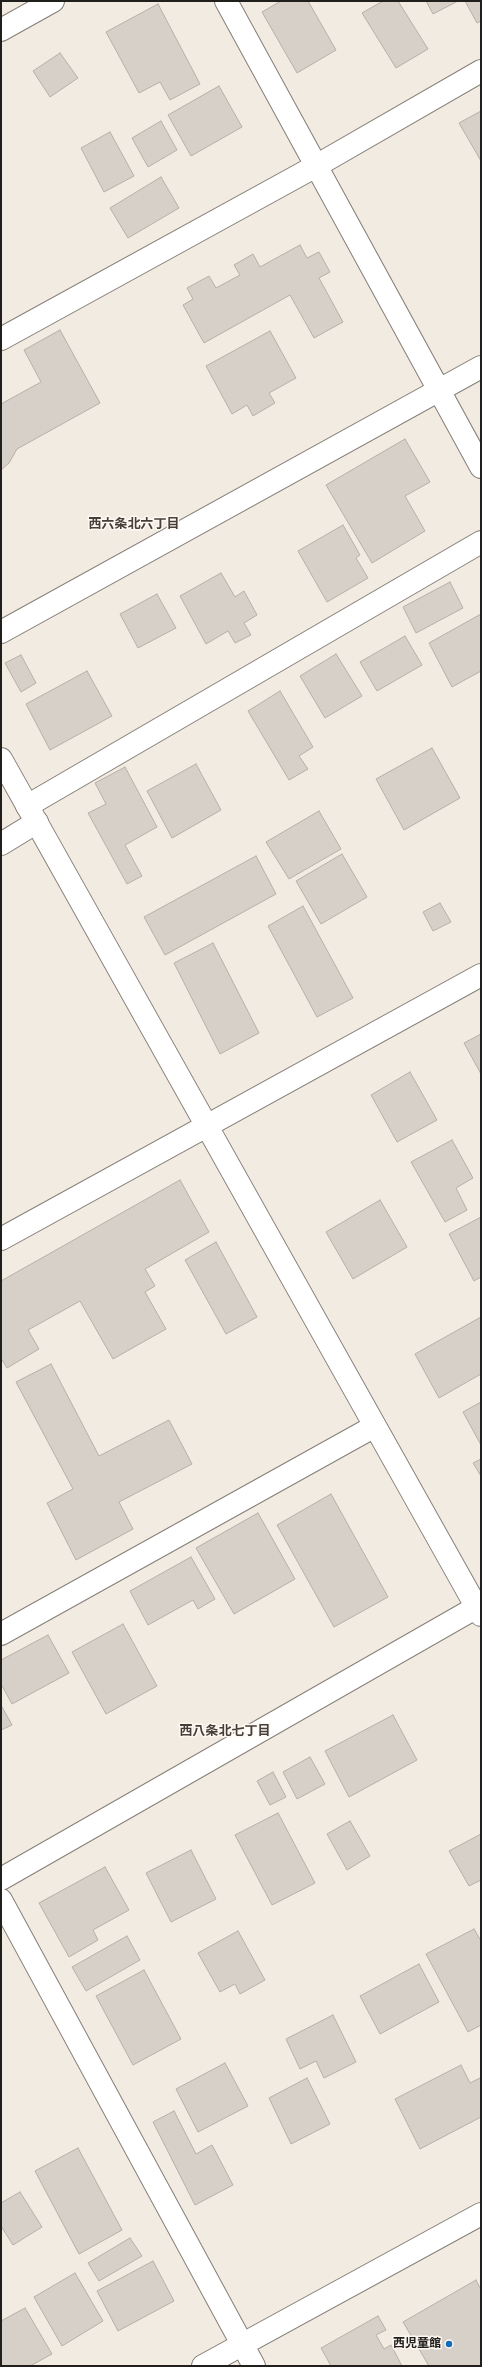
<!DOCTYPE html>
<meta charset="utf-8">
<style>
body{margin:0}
#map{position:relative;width:482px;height:2367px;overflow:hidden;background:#f2ebe2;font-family:"Noto Sans",sans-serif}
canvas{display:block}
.frame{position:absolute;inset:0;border:2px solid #211f1c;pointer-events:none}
</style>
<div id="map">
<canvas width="482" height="2367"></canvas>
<div class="frame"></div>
</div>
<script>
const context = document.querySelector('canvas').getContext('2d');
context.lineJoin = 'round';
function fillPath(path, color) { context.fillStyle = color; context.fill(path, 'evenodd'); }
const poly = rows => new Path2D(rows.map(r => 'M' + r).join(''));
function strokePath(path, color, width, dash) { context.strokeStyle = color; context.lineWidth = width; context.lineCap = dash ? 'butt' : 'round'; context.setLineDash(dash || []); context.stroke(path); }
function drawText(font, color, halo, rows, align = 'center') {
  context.font = font + ' "Noto Sans","Noto Sans JP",sans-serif'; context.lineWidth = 3; context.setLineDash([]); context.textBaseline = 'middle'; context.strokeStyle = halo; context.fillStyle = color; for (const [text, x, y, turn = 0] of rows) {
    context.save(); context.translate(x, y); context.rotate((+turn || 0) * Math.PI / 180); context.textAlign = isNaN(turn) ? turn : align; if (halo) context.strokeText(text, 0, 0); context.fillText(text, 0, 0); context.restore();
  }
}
const building = poly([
 [281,1,308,1,336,50,297,73,262,12,281,1],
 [383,1,398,1,428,49,396,68,362,13,383,1],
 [426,1,458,1,433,14,426,1],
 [465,1,481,1,481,21,477,23,465,1],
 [158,4,200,84,170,100,160,82,139,93,106,32,158,4],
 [60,53,78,78,50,97,33,71,60,53],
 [219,86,242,127,191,156,168,115,219,86],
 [481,111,481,161,459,123,481,111],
 [161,121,177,150,148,167,132,138,161,121],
 [110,132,134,176,104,192,81,148,110,132],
 [161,177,179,208,128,238,110,208,161,177],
 [300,245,307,258,319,252,330,272,319,278,343,322,314,338,290,295,204,343,183,305,193,299,187,288,209,276,216,288,240,275,234,265,253,254,260,267,300,245],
 [60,330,100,403,17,449,9,463,1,470,1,404,41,382,24,350,60,330],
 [270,331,296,378,269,393,275,403,253,416,247,405,232,414,206,366,270,331],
 [405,439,430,482,405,496,425,531,372,563,326,485,405,439],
 [343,525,360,555,356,558,368,578,327,602,298,551,343,525],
 [221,573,235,597,244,591,257,615,244,623,251,635,235,643,228,631,206,644,180,596,221,573],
 [450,582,463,608,416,633,403,607,450,582],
 [157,594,176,628,138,648,120,614,157,594],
 [481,614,481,671,452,687,429,643,481,614],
 [405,636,422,665,377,691,360,662,405,636],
 [336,654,362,696,325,718,300,676,336,654],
 [21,655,36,683,21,692,5,663,21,655],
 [87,671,112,716,50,750,26,704,87,671],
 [280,691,313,747,299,756,308,769,289,780,248,711,280,691],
 [432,748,460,798,404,830,376,779,432,748],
 [196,764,221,810,172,838,147,791,196,764],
 [125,767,157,827,125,845,142,876,127,884,88,813,106,804,95,783,125,767],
 [319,811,341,849,289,879,266,842,319,811],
 [342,854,367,897,321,924,296,881,342,854],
 [256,856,276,894,165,955,144,917,256,856],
 [440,903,451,922,433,931,423,912,440,903],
 [303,906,353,998,317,1017,268,926,303,906],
 [213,943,259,1033,220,1054,174,963,213,943],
 [481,1034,481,1074,464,1043,481,1034],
 [410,1072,437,1120,397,1142,371,1095,410,1072],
 [452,1140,473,1178,456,1188,467,1210,445,1222,411,1162,452,1140],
 [180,1180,209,1232,145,1269,155,1286,145,1292,166,1329,113,1359,80,1301,28,1330,39,1349,7,1368,1,1358,1,1281,180,1180],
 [380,1200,407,1247,353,1279,326,1232,380,1200],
 [481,1217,481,1277,474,1281,449,1234,481,1217],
 [216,1242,257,1317,226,1334,185,1260,216,1242],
 [481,1317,481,1374,439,1398,415,1354,481,1317],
 [51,1364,99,1456,169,1420,192,1464,119,1502,133,1529,76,1560,47,1503,73,1489,16,1382,51,1364],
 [481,1402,481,1445,463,1412,481,1402],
 [481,1459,481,1476,473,1463,481,1459],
 [331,1494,388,1597,334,1627,277,1525,331,1494],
 [258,1513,295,1579,234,1614,196,1548,258,1513],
 [191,1557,215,1599,198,1609,193,1600,148,1625,130,1591,191,1557],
 [123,1624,157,1686,106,1714,72,1652,123,1624],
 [48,1635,69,1673,12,1704,1,1684,1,1660,48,1635],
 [1,1705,12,1725,1,1730,1,1705],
 [393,1715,417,1760,349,1797,325,1751,393,1715],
 [310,1757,325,1784,297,1799,283,1772,310,1757],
 [273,1772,286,1797,270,1805,257,1781,273,1772],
 [278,1813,315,1883,272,1905,235,1835,278,1813],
 [350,1821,370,1856,347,1870,327,1834,350,1821],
 [481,1834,481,1880,469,1886,449,1851,481,1834],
 [191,1850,216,1899,171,1922,146,1873,191,1850],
 [105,1867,129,1910,93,1930,98,1940,69,1957,39,1903,105,1867],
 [474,1929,481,1941,481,2025,468,2032,426,1954,474,1929],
 [238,1931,265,1980,240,1994,235,1984,220,1992,198,1953,238,1931],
 [127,1936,140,1960,86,1991,72,1967,127,1936],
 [419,1964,439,2002,380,2034,360,1996,419,1964],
 [144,1970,181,2039,133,2065,96,1996,144,1970],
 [333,2015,356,2062,324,2078,316,2061,300,2069,286,2039,333,2015],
 [225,2063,248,2106,198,2132,176,2089,225,2063],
 [461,2065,470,2083,480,2078,481,2080,481,2117,420,2149,395,2099,461,2065],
 [307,2078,330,2124,291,2144,269,2098,307,2078],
 [174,2111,196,2154,212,2145,233,2185,195,2205,153,2122,174,2111],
 [78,2148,122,2230,79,2254,35,2171,78,2148],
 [20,2192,42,2227,13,2245,1,2226,1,2203,20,2192],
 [130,2238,142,2256,99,2281,88,2263,130,2238],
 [153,2261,174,2301,118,2331,97,2291,153,2261],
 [75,2273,103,2321,62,2346,34,2297,75,2273],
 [476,2280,481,2290,481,2366,429,2366,403,2322,476,2280],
 [25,2308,52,2354,30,2366,1,2366,1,2321,25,2308],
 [378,2316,386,2330,376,2335,384,2349,391,2345,402,2366,331,2366,321,2348,378,2316]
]);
const service = poly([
 [1,339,316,166,481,71],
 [27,806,481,542],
 [1,844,37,822]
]);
const minor = poly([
 [226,1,481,467],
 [1,632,481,367],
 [1,759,481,1615],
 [1,1239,481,975],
 [1,1634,375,1426],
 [1,1879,477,1607],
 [1,1900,254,2366],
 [203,2366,481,2214]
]);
const secondary = poly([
 [1,30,53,1]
]);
const markers = [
 [449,2344,4,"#116dba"]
];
const poiNames = [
 ["西児童館",441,2344]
];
const neighbourhoodNames = [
 ["西六条北六丁目",134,524],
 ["西八条北七丁目",225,1731]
];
fillPath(building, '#d7d0c8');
strokePath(building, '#b6afa8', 1);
strokePath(service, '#857e77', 24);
strokePath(minor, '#857e77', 24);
strokePath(secondary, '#857e77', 24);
strokePath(service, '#fff', 22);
strokePath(minor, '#fff', 22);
strokePath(secondary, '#fff', 22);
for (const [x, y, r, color] of markers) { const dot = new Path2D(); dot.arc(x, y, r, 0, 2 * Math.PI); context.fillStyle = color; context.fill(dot); strokePath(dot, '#fef8f2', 1.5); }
drawText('bold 12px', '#211f1c', '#fef8f2', poiNames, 'right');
drawText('bold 13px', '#453f39', '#fef8f2', neighbourhoodNames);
</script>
